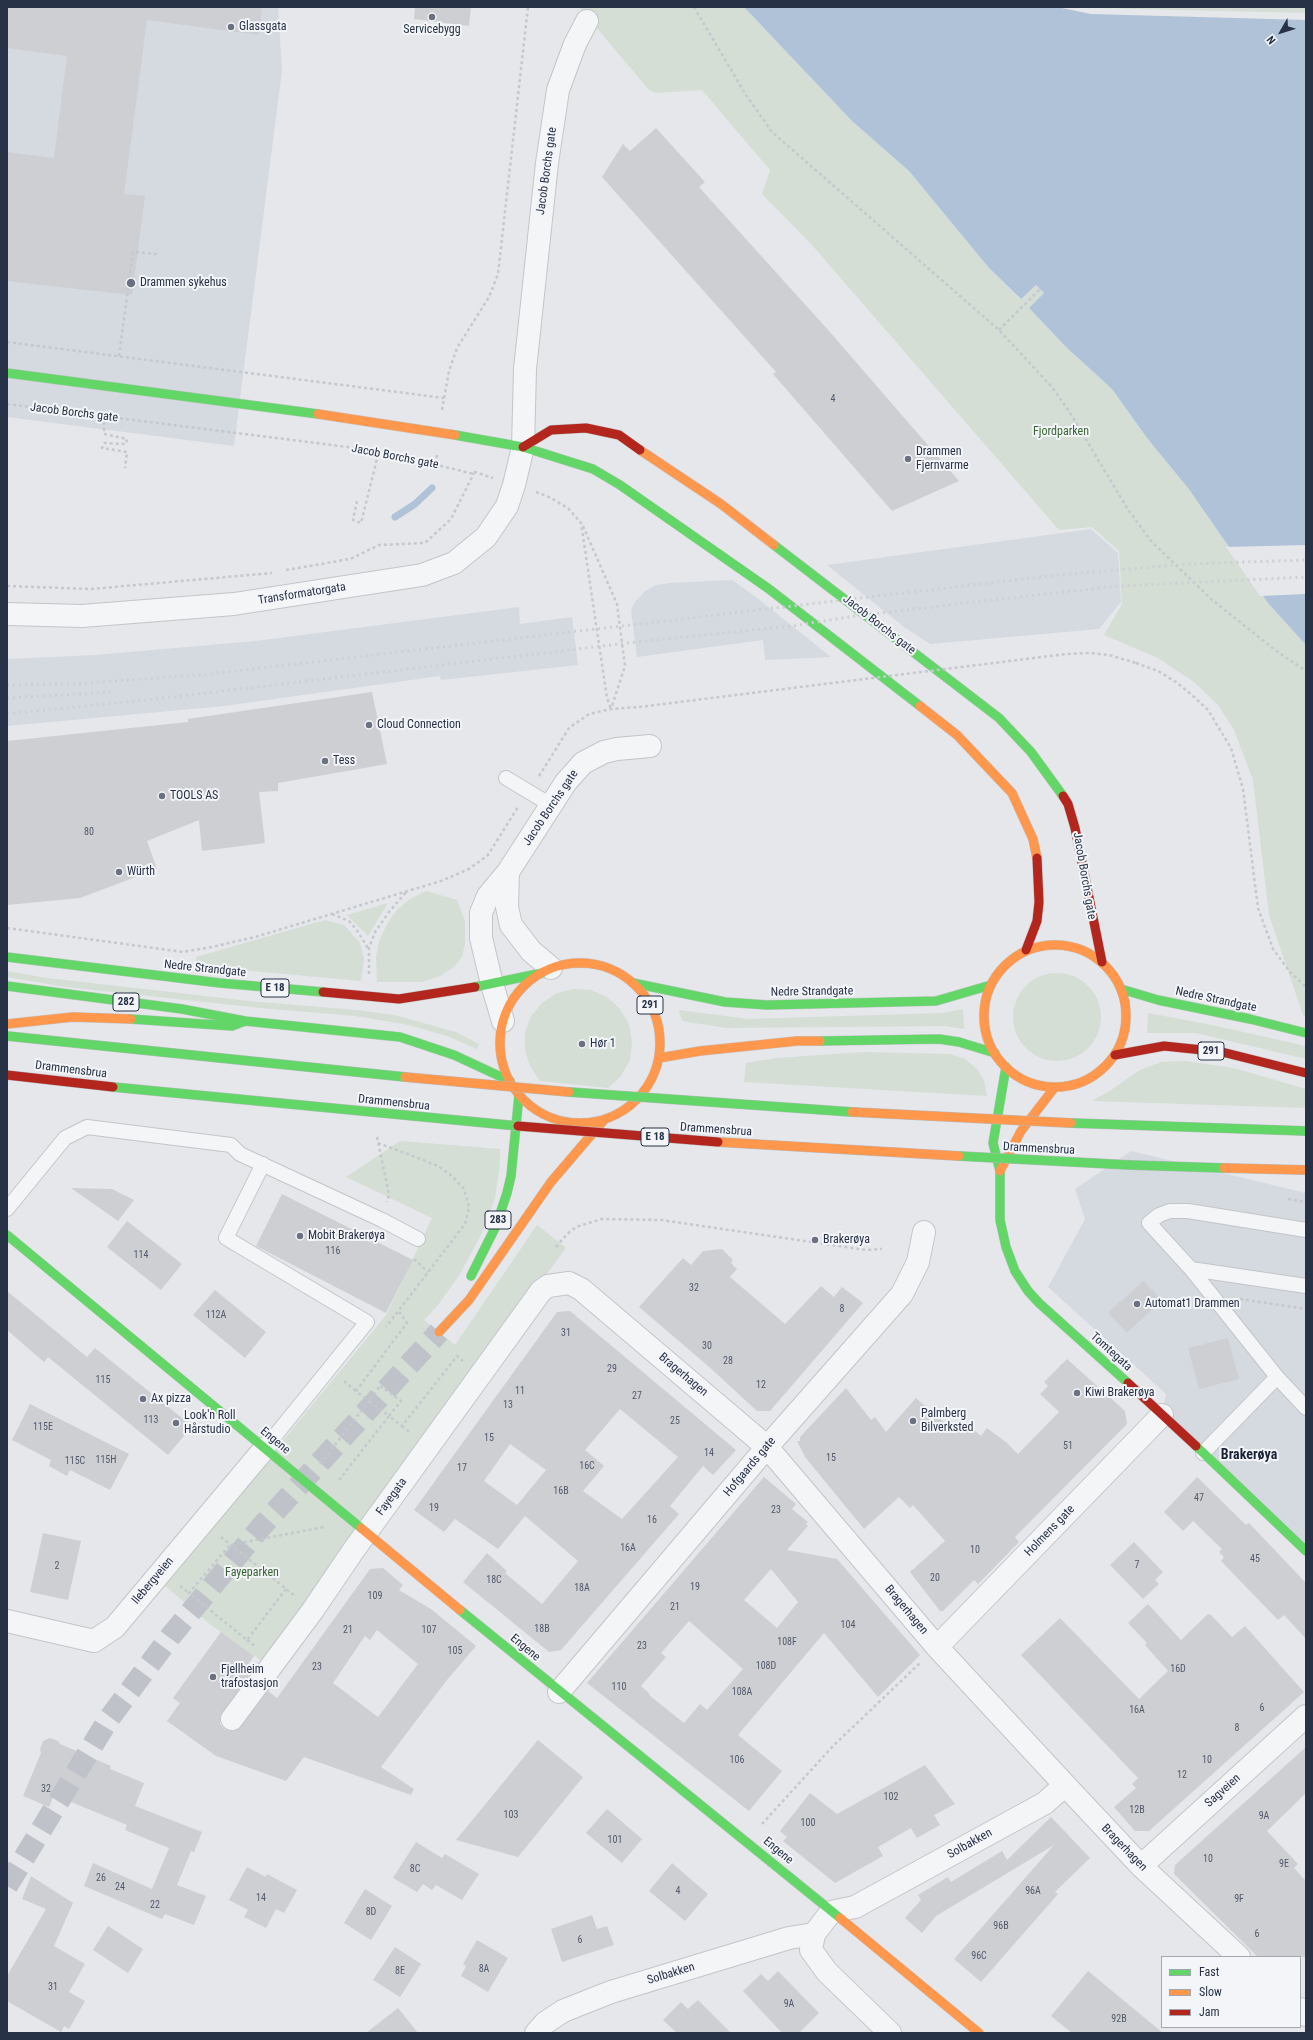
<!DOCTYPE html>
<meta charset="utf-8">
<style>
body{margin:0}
#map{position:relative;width:1313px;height:2040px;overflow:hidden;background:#e5e7ea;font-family:"Roboto Condensed",sans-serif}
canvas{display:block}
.frame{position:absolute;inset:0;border:8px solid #283247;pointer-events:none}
.legend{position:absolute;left:1161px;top:1956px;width:140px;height:72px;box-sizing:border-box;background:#f3f5f9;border:1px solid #a2a7b2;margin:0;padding:5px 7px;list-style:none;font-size:12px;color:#283247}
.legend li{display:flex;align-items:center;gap:8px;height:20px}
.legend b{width:20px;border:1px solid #a2a7b2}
.north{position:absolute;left:1261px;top:12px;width:40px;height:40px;-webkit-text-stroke:3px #f3f5f9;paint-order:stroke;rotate:231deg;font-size:11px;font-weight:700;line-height:16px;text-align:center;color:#283247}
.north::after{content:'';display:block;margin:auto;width:14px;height:18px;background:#283247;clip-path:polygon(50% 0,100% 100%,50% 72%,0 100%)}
</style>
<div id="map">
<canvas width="1313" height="2040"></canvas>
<div class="frame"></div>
<ul class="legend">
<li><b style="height:5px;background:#63d668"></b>Fast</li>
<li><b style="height:5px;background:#ff974d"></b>Slow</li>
<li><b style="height:5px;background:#b3261e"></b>Jam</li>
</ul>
<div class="north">N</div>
</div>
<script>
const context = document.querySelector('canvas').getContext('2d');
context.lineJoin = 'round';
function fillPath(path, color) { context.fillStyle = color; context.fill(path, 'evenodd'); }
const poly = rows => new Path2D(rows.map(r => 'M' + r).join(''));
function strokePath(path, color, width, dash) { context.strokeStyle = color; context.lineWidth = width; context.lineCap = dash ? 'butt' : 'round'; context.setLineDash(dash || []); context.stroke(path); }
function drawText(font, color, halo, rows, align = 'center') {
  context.font = font + ' "Roboto Condensed",sans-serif'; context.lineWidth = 4; context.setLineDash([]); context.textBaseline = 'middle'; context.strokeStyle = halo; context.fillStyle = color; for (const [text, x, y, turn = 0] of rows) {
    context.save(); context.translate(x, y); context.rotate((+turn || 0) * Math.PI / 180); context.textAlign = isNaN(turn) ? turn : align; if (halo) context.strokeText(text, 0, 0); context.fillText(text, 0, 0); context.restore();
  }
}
const built = poly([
 [7,7,278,7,282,70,234,446,7,417],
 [1091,529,1118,553,1121,602,1099,629,930,644,904,627,827,565],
 [732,580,756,597,831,657,765,660,763,640,637,657,631,610,635,602,645,591,656,585,670,583],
 [519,607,520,624,572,617,578,665,441,680,440,676,224,706,7,726,7,659,95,655,256,641],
 [1131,1151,1306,1193,1306,1554,1162,1415,1166,1394,1048,1287,1085,1219,1075,1189]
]);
const green = poly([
 [579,7,744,7,852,121,909,171,989,268,1020,299,1036,285,1044,293,1029,308,1067,348,1112,389,1147,438,1188,488,1268,603,1306,645,1306,1016,1303,1015,1269,915,1253,780,1234,730,1218,705,1194,682,1158,658,1104,635,1122,604,1119,551,1092,527,1059,530,812,245,762,194,770,170,702,90,656,93,649,90],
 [1090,7,1306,7,1306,13,1092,8],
 [426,891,457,900,465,921,465,944,462,957,454,967,440,976,422,982,377,982,376,957,379,941,387,924,397,910,410,899],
 [388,903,368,936,347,915],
 [325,920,344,925,360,943,364,959,361,981,197,966,196,957],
 [7,971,47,978,249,1001,357,1010,394,1015,456,1032,479,1044,477,1049,447,1036,409,1025,355,1016,260,1008,66,987,7,977],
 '1013 1017a44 44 0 1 1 88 0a44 44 0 1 1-88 0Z',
 [574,989,591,990,607,997,620,1009,629,1024,632,1042,630,1060,621,1076,608,1088,540,1081,530,1066,525,1050,525,1032,531,1016,542,1003,557,993],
 [963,1009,964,1029,945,1026,726,1028,682,1021,679,1010,748,1019,943,1013],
 [1148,1013,1212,1025,1297,1044,1306,1047,1306,1059,1196,1033,1147,1033],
 [863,1052,950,1054,965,1059,977,1069,984,1080,987,1096,744,1082,746,1063,777,1058],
 [1185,1061,1234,1068,1306,1089,1306,1108,1092,1101,1111,1090,1140,1070,1161,1062],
 [400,1141,500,1149,500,1164,495,1198,484,1229,460,1274,438,1305,424,1320,455,1345,537,1225,566,1248,372,1509,263,1662,211,1625,164,1585,387,1314,432,1218,346,1177]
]);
const water = poly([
 [744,7,1057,7,1091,14,1306,20,1306,645,1268,603,1188,488,1147,438,1112,389,1067,348,1029,308,1044,293,1036,285,1021,299,989,268,909,171,852,121]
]);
const pier = poly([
 [1306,545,1306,594,1260,596,1226,547]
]);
const stream = poly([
 [395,517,415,504,432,488]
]);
const building = poly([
 [7,7,262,7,259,35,147,20,124,194,145,196,132,295,7,281,7,152,54,158,67,56,7,48],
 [415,7,471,7,469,26,414,19],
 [656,128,705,182,699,187,829,331,959,481,892,511,773,374,776,372,602,177,623,144,630,151],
 [372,692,387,764,278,783,278,791,259,792,265,843,202,851,199,820,147,841,157,869,80,898,7,905,7,741,188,722,188,719],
 [71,1188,112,1189,134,1200,118,1221],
 [282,1194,413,1260,386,1313,256,1246],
 [127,1221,182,1264,161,1290,107,1247],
 [722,1249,733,1260,731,1263,737,1269,730,1277,785,1324,821,1286,834,1297,842,1287,863,1303,770,1411,757,1411,707,1365,639,1307,683,1258,691,1265,703,1251],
 [1143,1281,1162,1300,1127,1333,1108,1313],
 [215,1290,266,1332,245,1358,193,1315],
 [7,1291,87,1357,95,1348,192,1426,168,1455,48,1357,44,1362,7,1330],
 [570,1311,736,1450,713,1475,703,1466,670,1506,679,1514,561,1650,549,1652,463,1582,487,1553,507,1571,505,1573,542,1604,578,1561,525,1516,498,1549,455,1519,444,1532,414,1510,557,1312],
 [620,1409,678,1457,622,1519,583,1491,604,1466,585,1450],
 [510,1444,546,1470,517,1505,484,1481],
 [1228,1338,1239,1379,1199,1389,1188,1348],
 [1067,1359,1125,1411,1127,1424,1015,1537,1019,1542,978,1584,974,1580,943,1611,940,1611,910,1572,945,1541,913,1505,910,1508,899,1497,864,1529,805,1457,797,1441,800,1441,800,1437,846,1388,871,1420,875,1417,886,1432,916,1398,955,1432,964,1421,981,1436,987,1428,1007,1443,1018,1454,1059,1412,1040,1394,1048,1386,1044,1382],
 [30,1404,129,1454,110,1490,70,1470,67,1476,49,1466,51,1460,12,1440],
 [764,1477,796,1504,792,1509,808,1522,806,1524,808,1526,787,1550,837,1559,920,1655,878,1697,824,1633,738,1735,782,1771,749,1811,587,1683],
 [771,1569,798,1602,777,1628,744,1600],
 [689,1621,743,1669,707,1710,700,1704,684,1723,649,1695,650,1694,641,1686,666,1657,661,1653],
 [1197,1477,1246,1525,1249,1523,1306,1583,1306,1639,1284,1615,1278,1620,1221,1561,1224,1557,1219,1552,1222,1549,1193,1521,1183,1531,1164,1512],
 [43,1533,81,1541,68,1600,30,1592],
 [1134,1542,1163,1572,1155,1580,1159,1584,1143,1599,1110,1565],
 [383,1568,403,1585,399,1590,431,1609,476,1646,447,1680,381,1767,414,1789,411,1795,304,1757,286,1781,216,1756,167,1721,180,1703,173,1698,221,1632,254,1656,243,1671,249,1676,220,1717,220,1724,224,1729,231,1731,237,1730,268,1691,277,1698,370,1569],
 [377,1630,418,1664,378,1717,333,1683,365,1636,370,1640],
 [1148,1604,1181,1640,1208,1614,1211,1615,1232,1637,1245,1626,1304,1692,1149,1831,1135,1831,1114,1807,1136,1788,1132,1784,1138,1778,1021,1655,1060,1618,1139,1699,1168,1671,1145,1645,1147,1643,1128,1623],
 [50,1738,58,1741,60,1744,111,1766,110,1769,144,1783,135,1806,202,1832,194,1852,191,1851,177,1885,206,1896,194,1925,165,1914,162,1919,84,1886,93,1863,152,1889,169,1848,125,1830,127,1825,54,1795,49,1807,23,1796,41,1753,40,1749,43,1741],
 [538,1740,583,1777,518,1857,456,1840],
 [1306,1747,1306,1793,1267,1831,1298,1864,1294,1868,1306,1881,1306,1957,1258,1957,1174,1874,1175,1865],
 [925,1765,955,1804,934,1815,940,1825,917,1838,911,1828,878,1847,883,1856,835,1883,783,1841,787,1837,780,1831,810,1793,837,1814],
 [607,1809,642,1839,622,1863,586,1833],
 [1051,1817,1090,1858,1055,1892,1058,1894,981,1982,954,1959,1054,1845,936,1916,922,1933,905,1918,921,1900,918,1895,948,1877,951,1882,1002,1851,1007,1860],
 [416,1842,442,1858,445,1854,479,1874,462,1900,436,1885,432,1890,423,1884,417,1892,393,1878],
 [672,1863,708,1894,685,1921,649,1891],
 [247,1867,266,1877,267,1874,297,1890,284,1913,276,1909,266,1928,244,1917,248,1910,229,1900],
 [31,1876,73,1903,54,1946,85,1964,69,1992,85,2001,69,2029,64,2026,61,2032,7,2001,7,1976,46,1909,22,1899],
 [365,1889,392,1906,371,1940,344,1923],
 [592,1915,597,1929,607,1926,614,1945,562,1962,551,1929],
 [108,1926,143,1949,128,1973,93,1950],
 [477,1940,508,1958,488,1992,461,1976,466,1966,463,1964],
 [395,1947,421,1964,400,1997,373,1980],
 [778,1971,819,2013,799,2033,782,2033,743,1991,761,1974,768,1981],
 [1088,1971,1163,2033,1072,2033,1051,2016],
 [698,2000,731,2033,677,2033,663,2020,681,2002,688,2009],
 [398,2008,418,2033,366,2033]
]);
const primaryTunnel = poly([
 [7,1886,108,1720,170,1637,261,1527,439,1332]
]);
const path = poly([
 [694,7,746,95,772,132,999,330,1051,386,1069,411,1127,508,1151,541,1211,599,1275,650,1306,671],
 [999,330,1040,289],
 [7,342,444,398],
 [119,356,133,252,157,254],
 [7,404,379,451,474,474,475,472,493,478],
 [442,410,449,371,457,348,489,297,498,274,528,7],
 [104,416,104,434,127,439,126,444,104,443,102,448,127,452,125,468],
 [436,464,437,454],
 [536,492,549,497,568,508,581,523,607,698,611,709],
 [357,501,353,520,361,523,379,451],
 [583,526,617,604,625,666,611,709],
 [286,570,350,559,379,545,425,543,451,519,474,473],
 [7,586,91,589,272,573],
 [1136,663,1158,671,1176,682,1192,695,1208,710,1231,748,1243,789,1258,908,1273,949,1290,972,1306,987],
 [539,776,569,728,589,714,611,709,639,707],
 [332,914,349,921,356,929,368,948],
 [7,928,183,952,212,947,255,937,441,881,469,869,488,855,518,807],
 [369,974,369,948,375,932,389,912,407,891],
 [377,1137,389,1195,387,1202],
 [378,1143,418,1158,438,1166,452,1176,464,1189,469,1207,465,1224,386,1327],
 [1288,1199,1306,1202],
 [556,1247,567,1234,576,1227,602,1219,661,1220,866,1250,882,1249],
 [414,1259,428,1272],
 [1240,1299,1306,1309],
 [1061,1365,1062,1366],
 [344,1381,356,1391],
 [380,1386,401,1401,389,1416,369,1401,380,1386],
 [402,1426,411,1433],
 [320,1464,369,1401,356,1391,407,1323,399,1312],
 [339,1480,389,1416,402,1426,457,1356,463,1361],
 [221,1537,295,1596],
 [180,1586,189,1593],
 [286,1589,247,1640,189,1593,230,1545,324,1527],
 [247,1640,256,1647],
 [762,1824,833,1746,921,1662]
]);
const lane = poly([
 [506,778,551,805],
 [263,1164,226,1238,367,1322,265,1448],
 [7,1209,65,1138,87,1127,231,1145,240,1154,382,1220,418,1239],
 [1306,1230,1188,1211,1170,1211,1159,1215,1149,1223,1191,1269,1277,1377,1306,1408],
 [1191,1269,1306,1286],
 [1203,1453,1277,1377]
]);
const street = poly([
 [7,614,82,616,234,604,422,575,454,563,486,537,507,506,514,485,523,447,525,369,547,163,558,90,575,44,587,21],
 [508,872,507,907,511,925,531,951,551,968],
 [503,1021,492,984,481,938,481,913,488,896,508,872,566,782,583,763,604,752,617,749,650,746],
 [7,1621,94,1641,115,1627,265,1448],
 [937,1647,1162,1415],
 [559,1692,767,1447,902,1294,918,1262,924,1232],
 [232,1719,313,1610,353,1551,541,1291,548,1286,569,1283,581,1289,767,1447,937,1647,1065,1785,1141,1866,1239,1957],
 [1141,1866,1306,1716],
 [1300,2009,1306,2015],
 [536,2033,545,2023,563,2011,611,1992,789,1938,814,1934],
 [890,2033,827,1972,811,1950,814,1934,831,1912,855,1907,1045,1803,1065,1785]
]);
const fast = poly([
 [7,373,318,414],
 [455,435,523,447,593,469,620,485,769,589,920,706],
 [774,545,999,718,1031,752,1063,796],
 [7,957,220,983,323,992],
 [633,983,725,1002,767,1005,936,1001,991,985],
 [7,986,182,1009,245,1021,400,1037,454,1055,510,1081],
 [475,987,542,973],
 [1121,989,1158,1000,1250,1019,1306,1033],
 [131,1019,232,1026,245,1021],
 [820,1041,939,1039,959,1042,995,1053],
 [1006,1067,993,1143,1000,1171,1000,1220,1006,1247,1015,1271,1028,1291,1039,1303,1128,1383],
 [7,1235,361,1528],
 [471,1276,496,1226,507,1193,511,1176,519,1095],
 [1196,1446,1306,1551],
 [460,1610,840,1918]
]);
const slow = poly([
 [318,414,455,435],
 [640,450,721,504,774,545],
 [920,706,957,735,1012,793,1033,839,1037,858],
 '984 1016a71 71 0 1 1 142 0a71 71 0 1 1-142 0Z',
 '500 1043a80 80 0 1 1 160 0a80 80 0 1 1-160 0Z',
 [7,1024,73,1017,131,1019],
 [659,1058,700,1051,797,1041,820,1041],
 [1000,1171,1021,1131,1055,1087],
 [439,1332,469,1300,551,1182,604,1120],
 [361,1528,460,1610],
 [840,1918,979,2033]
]);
const jam = poly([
 [523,447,551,430,586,428,619,435,640,450],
 [1063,796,1068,804,1075,828,1102,962],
 [1026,950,1037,921,1039,902,1037,858],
 [323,992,399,999,475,987],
 [1115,1055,1164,1046,1222,1052,1306,1073],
 [1128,1383,1196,1446]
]);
const rail = poly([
 [7,685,74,684,211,674,1049,576,1187,564,1306,560],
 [7,698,115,692],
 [7,714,165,698,627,643,792,626,855,616,1053,593,1120,586,1306,577]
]);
const pathBridge = poly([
 [639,707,1066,654,1089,653,1109,655,1136,663]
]);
const fastBridge = poly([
 [7,1036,405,1077],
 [113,1087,518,1126],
 [569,1092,852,1112],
 [1071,1123,1306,1131],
 [959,1156,1130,1165,1224,1168]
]);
const slowBridge = poly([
 [405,1077,569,1092],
 [852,1112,1071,1123],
 [718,1142,959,1156],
 [1224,1168,1306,1170]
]);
const jamBridge = poly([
 [7,1075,113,1087],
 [518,1126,718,1142]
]);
const markers = [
 [432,17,4,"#6a7180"],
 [231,27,4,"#6a7180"],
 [131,283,5,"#6a7180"],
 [908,459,4,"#6a7180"],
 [369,725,4,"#6a7180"],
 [325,761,4,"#6a7180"],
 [162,796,4,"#6a7180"],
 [119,872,4,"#6a7180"],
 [582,1044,4,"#6a7180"],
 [300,1236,4,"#6a7180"],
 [815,1240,4,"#6a7180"],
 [1137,1304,4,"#6a7180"],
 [1077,1393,4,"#6a7180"],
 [143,1399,4,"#6a7180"],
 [913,1421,4,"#6a7180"],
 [176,1423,4,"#6a7180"],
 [213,1677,4,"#6a7180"]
];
const numberNames = [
 ["4",833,399],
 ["80",89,832],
 ["116",333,1251],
 ["114",141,1255],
 ["32",694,1288],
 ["8",842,1309],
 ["112A",216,1315],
 ["31",566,1333],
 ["30",707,1346],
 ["28",728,1361],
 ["29",612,1369],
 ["115",103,1380],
 ["12",761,1385],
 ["11",520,1391],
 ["27",637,1396],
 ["13",508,1405],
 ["113",151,1420],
 ["25",675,1421],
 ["115E",43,1427],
 ["15",489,1438],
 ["51",1068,1446],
 ["14",709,1453],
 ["15",831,1458],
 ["115H",106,1460],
 ["115C",75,1461],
 ["16C",587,1466],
 ["17",462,1468],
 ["16B",561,1491],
 ["47",1199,1498],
 ["19",434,1508],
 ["23",776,1510],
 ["16",652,1520],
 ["16A",628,1548],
 ["10",975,1550],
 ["45",1255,1559],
 ["7",1137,1565],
 ["2",57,1566],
 ["20",935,1578],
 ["18C",494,1580],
 ["19",695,1587],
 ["18A",582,1588],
 ["109",375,1596],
 ["21",675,1607],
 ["104",848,1625],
 ["18B",542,1629],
 ["21",348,1630],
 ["107",429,1630],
 ["108F",787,1642],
 ["23",642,1646],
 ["105",455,1651],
 ["108D",766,1666],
 ["23",317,1667],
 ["16D",1178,1669],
 ["110",619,1687],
 ["108A",742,1692],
 ["6",1262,1708],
 ["16A",1137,1710],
 ["8",1237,1728],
 ["106",737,1760],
 ["10",1207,1760],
 ["12",1182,1775],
 ["32",46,1789],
 ["102",891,1797],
 ["12B",1137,1810],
 ["103",511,1815],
 ["9A",1264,1816],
 ["100",808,1823],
 ["101",615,1840],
 ["10",1208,1859],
 ["9E",1284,1864],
 ["8C",415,1869],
 ["26",101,1878],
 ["24",120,1887],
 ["4",678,1891],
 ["96A",1033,1891],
 ["14",261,1898],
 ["9F",1239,1899],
 ["22",155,1905],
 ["8D",371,1912],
 ["96B",1001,1926],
 ["6",1257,1934],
 ["6",580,1940],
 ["96C",979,1956],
 ["8A",484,1969],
 ["8E",400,1971],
 ["31",53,1987],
 ["9A",789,2004],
 ["92B",1119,2019]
];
const shields = [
 [275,988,28],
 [126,1002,26],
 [650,1005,26],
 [1211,1051,26],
 [655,1137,28],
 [498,1220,26]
];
const shieldNames = [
 ["E 18",275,988],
 ["282",126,1002],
 ["291",650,1005],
 ["291",1211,1051],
 ["E 18",655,1137],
 ["283",498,1220]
];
const poiNames = [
 ["Glassgata",239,27],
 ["Servicebygg",432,30,"center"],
 ["Drammen sykehus",140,283],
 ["Drammen",916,452],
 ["Fjernvarme",916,466],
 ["Cloud Connection",377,725],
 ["Tess",333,761],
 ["TOOLS AS",170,796],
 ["Würth",127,872],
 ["Hør 1",590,1044],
 ["Mobit Brakerøya",308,1236],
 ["Brakerøya",823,1240],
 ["Automat1 Drammen",1145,1304],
 ["Kiwi Brakerøya",1085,1393],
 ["Ax pizza",151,1399],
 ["Palmberg",921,1414],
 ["Bilverksted",921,1428],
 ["Look'n Roll",184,1416],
 ["Hårstudio",184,1430],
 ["Fjellheim",221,1670],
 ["trafostasjon",221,1684]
];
const streetNames = [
 ["Jacob Borchs gate",547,171,-82],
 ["Jacob Borchs gate",74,413,7],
 ["Jacob Borchs gate",395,457,11],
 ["Transformatorgata",302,594,-9],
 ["Jacob Borchs gate",879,625,38],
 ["Jacob Borchs gate",551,808,-56],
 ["Jacob Borchs gate",1084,876,80],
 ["Nedre Strandgate",205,969,6],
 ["Nedre Strandgate",812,992,-1],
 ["Nedre Strandgate",1216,1000,12],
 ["Drammensbrua",71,1070,7],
 ["Drammensbrua",394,1103,6],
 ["Drammensbrua",716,1130,4],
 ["Drammensbrua",1039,1149,3],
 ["Tomtegata",1111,1352,42],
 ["Bragerhagen",683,1375,40],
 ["Engene",275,1441,40],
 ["Hofgaards gate",750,1467,-50],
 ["Fayegata",392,1497,-54],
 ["Holmens gate",1050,1531,-46],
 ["Ilebergveien",153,1581,-50],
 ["Bragerhagen",906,1610,50],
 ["Engene",525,1648,40],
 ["Sagveien",1223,1791,-42],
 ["Solbakken",970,1844,-29],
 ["Bragerhagen",1124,1848,46],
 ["Engene",778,1851,40],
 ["Solbakken",671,1974,-17]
];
const parkNames = [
 ["Fjordparken",1061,432],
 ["Fayeparken",252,1573]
];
const quarterNames = [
 ["Brakerøya",1249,1455]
];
fillPath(built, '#d5dae1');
fillPath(green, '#d4ded5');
fillPath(water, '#b0c2d8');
fillPath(pier, '#e5e7ea');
strokePath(stream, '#b0c2d8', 7);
fillPath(building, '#cdcfd3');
strokePath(primaryTunnel, '#bfc3c9', 22, [22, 11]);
strokePath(lane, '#c3c5c8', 16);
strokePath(street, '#c3c5c8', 24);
strokePath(fast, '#c3c5c8', 10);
strokePath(slow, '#c3c5c8', 10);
strokePath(jam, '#c3c5c8', 10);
strokePath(path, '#c5c8cd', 2.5, [3, 3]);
strokePath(lane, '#f4f5f7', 14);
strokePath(street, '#f4f5f7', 22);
strokePath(fast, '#63d668', 9);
strokePath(slow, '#ff974d', 9);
strokePath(jam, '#b3261e', 9);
strokePath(rail, '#cdcfd2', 3, [2, 4]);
strokePath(fastBridge, '#b7babf', 10, []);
strokePath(slowBridge, '#b7babf', 10, []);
strokePath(jamBridge, '#b7babf', 10, []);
strokePath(pathBridge, '#c5c8cd', 2.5, [3, 3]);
strokePath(fastBridge, '#63d668', 9);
strokePath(slowBridge, '#ff974d', 9);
strokePath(jamBridge, '#b3261e', 9);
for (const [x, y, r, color] of markers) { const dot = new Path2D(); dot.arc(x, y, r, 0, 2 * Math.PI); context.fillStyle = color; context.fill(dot); strokePath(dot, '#f3f5f9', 1.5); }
drawText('10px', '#525a6b', null, numberNames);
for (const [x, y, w] of shields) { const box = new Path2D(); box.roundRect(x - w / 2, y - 9, w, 18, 3); context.fillStyle = '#f3f5f9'; context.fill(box); strokePath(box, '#283247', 1); }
drawText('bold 11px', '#283247', null, shieldNames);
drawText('12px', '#283247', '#f3f5f9', poiNames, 'left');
drawText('12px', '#283247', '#f3f5f9', streetNames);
drawText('12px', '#3b6434', '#f3f5f9', parkNames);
drawText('bold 14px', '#1a2338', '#f3f5f9', quarterNames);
</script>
